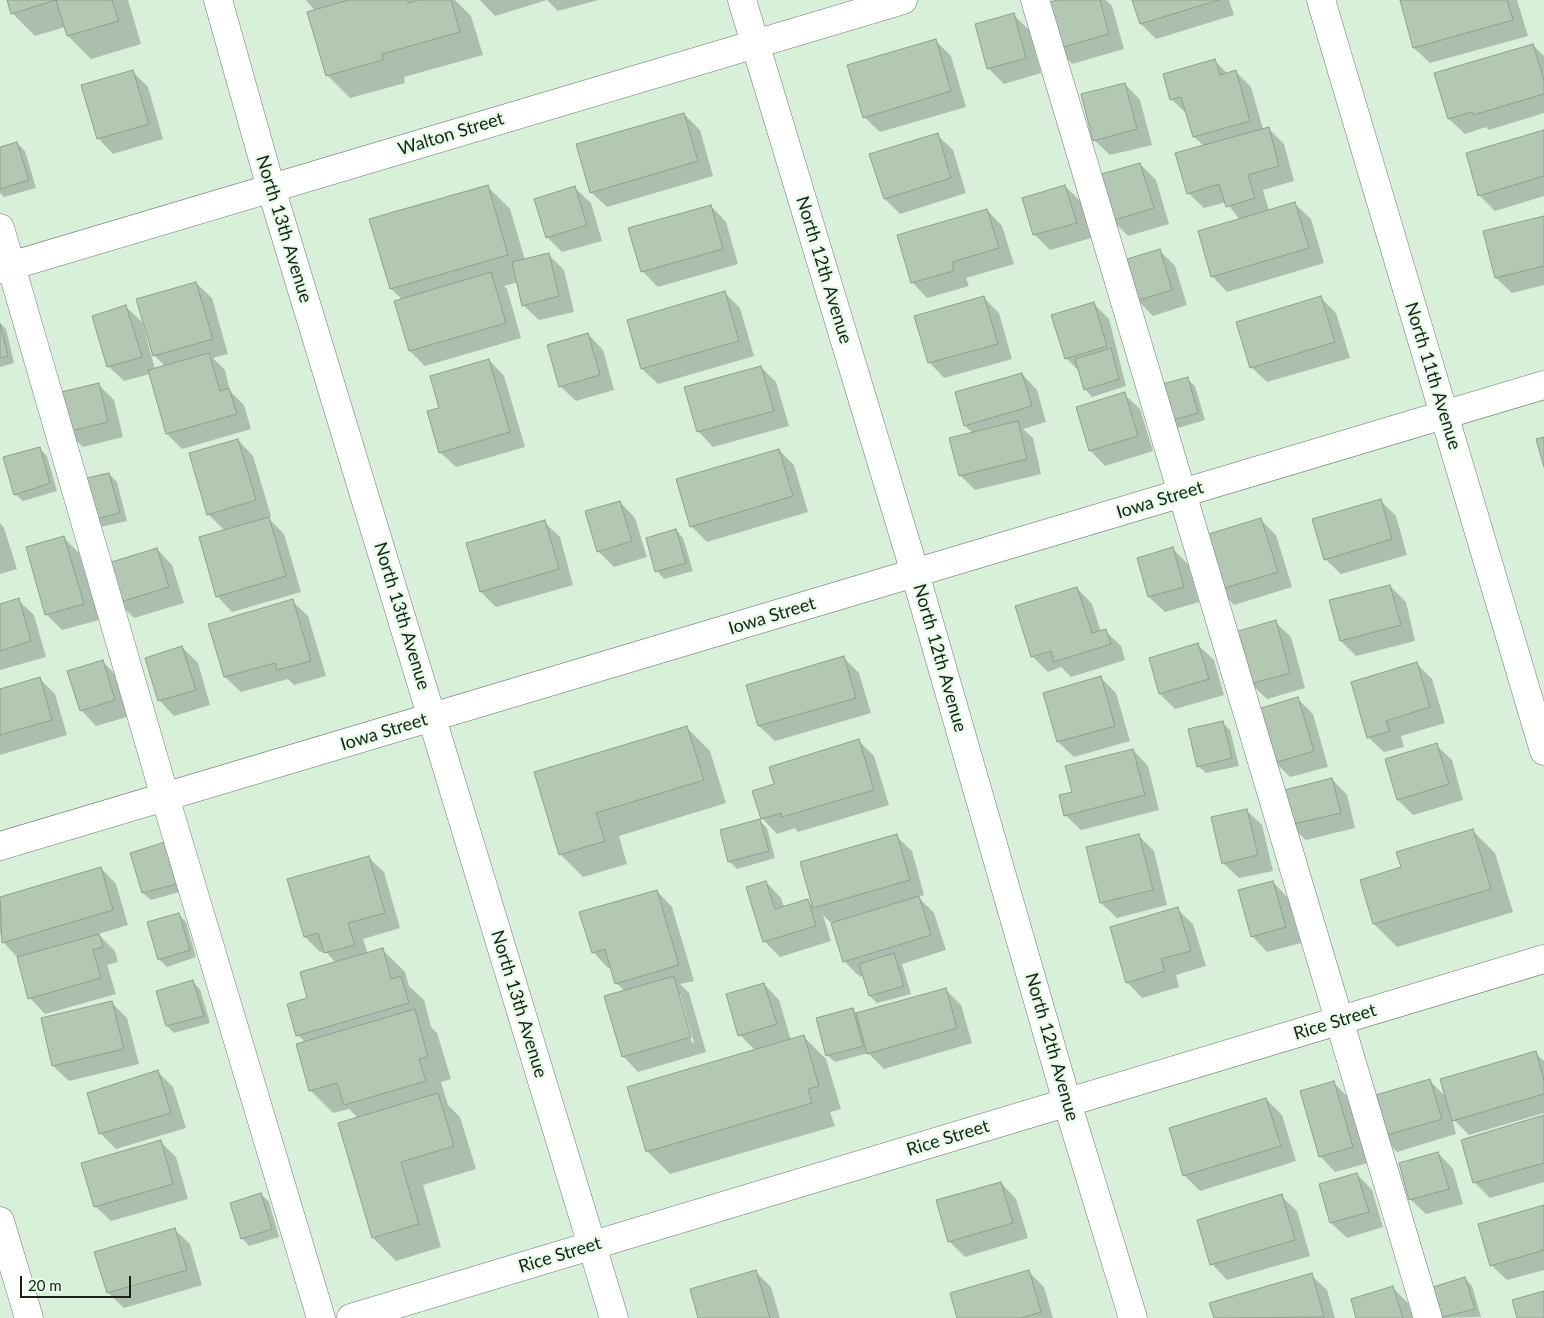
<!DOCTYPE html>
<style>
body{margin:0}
#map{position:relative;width:1544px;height:1318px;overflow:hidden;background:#d8efda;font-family:Lato,sans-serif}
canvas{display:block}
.scale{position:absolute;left:20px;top:1276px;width:111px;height:22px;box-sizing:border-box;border:2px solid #182018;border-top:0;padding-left:6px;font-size:15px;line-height:18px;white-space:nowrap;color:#182018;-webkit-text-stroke:4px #e5fce7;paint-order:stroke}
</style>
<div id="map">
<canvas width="1544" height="1318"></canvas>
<div class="scale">20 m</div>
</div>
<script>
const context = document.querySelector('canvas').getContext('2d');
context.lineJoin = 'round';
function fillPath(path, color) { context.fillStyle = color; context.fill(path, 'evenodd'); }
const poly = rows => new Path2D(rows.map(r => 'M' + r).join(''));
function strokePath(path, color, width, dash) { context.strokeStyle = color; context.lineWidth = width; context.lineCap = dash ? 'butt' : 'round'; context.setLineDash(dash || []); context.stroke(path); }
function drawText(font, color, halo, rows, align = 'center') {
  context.font = font + ' Lato,sans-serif'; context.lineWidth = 4.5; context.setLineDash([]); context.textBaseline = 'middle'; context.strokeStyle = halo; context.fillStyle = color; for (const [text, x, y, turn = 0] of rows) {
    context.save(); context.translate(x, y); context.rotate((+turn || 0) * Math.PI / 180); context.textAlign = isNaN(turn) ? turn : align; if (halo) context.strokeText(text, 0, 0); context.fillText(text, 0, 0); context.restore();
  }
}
const shadow = poly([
 [9,0,128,0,141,44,91,59,68,36,65,27,35,36,12,13],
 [306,0,455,0,471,16,483,55,404,77,405,83,350,98,327,75,315,11],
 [480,0,598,0,558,11,547,0,495,16],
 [1062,0,1106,0,1112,6,1124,49,1072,64,1057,48],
 [1134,0,1229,0,1234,15,1156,39,1141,24],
 [1401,0,1517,0,1528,36,1430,63,1414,48],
 [1013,14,1029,30,1041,73,1004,84,988,68],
 [935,40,951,56,966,107,880,132,864,117],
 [1533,45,1544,56,1544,113,1489,130,1486,127,1465,134,1449,119],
 [1215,61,1228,74,1235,71,1251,87,1263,129,1268,128,1284,144,1294,181,1263,190,1269,211,1295,204,1311,219,1324,263,1227,292,1212,276,1240,220,1226,202,1204,208,1188,193,1204,146,1194,137,1187,114,1171,99],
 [132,71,148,87,163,139,113,154,98,138],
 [1125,84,1140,100,1152,145,1110,155,1094,140],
 [684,114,700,130,713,176,607,207,591,192],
 [1544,131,1544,196,1495,211,1479,195],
 [937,135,953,150,966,193,900,214,885,199],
 [17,143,25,151,36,188,4,197,0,193,0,148],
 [1140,164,1156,180,1169,224,1128,236,1112,220],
 [487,186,510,209,525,260,548,254,564,270,574,312,539,320,523,305,518,282,504,286,507,289,521,338,425,366,410,351,402,299,391,289,371,220],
 [1065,186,1081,202,1091,238,1050,250,1035,235,1024,198],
 [575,188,591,203,602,241,562,252,547,237],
 [711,206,726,222,738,264,658,287,642,271],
 [987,210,1002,226,1014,264,966,278,969,286,927,298,912,282],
 [1544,217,1544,285,1512,293,1496,278,1484,232],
 [1159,250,1175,266,1187,305,1153,316,1137,300],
 [196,283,212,298,228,354,213,358,225,370,230,391,244,405,251,429,182,449,167,434,150,374,124,381,108,366,126,307,142,322,155,369,166,367,154,355],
 [725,293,740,308,754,356,658,384,642,369],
 [984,298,999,313,1012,359,944,378,929,362],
 [1321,298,1336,313,1350,358,1267,382,1251,367],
 [1094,304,1109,319,1126,386,1092,397,1085,389,1080,372,1066,358],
 [0,323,6,329,14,363,0,367],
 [588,334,603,350,614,390,576,401,560,386],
 [489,360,504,376,525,447,456,467,440,452,441,409],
 [761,367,776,382,789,426,713,447,698,431],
 [1022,374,1037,390,1046,422,1023,429,1033,438,1041,474,975,490,960,475,973,433,965,426,956,393],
 [1187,379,1195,386,1205,420,1175,429,1167,421],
 [98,384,114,400,123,437,83,447,67,432],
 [1124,394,1140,409,1153,451,1105,466,1090,450],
 [238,440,253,456,271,516,267,517,284,534,301,592,232,612,217,596,225,531,208,514],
 [39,448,47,456,57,491,23,501,15,494],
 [779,450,794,465,808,512,707,542,691,526],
 [109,474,117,482,127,521,101,527,93,519],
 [1380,500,1396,516,1407,555,1341,574,1325,559],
 [620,502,635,518,647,557,614,567,598,551],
 [1261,520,1276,535,1292,587,1234,605,1219,589],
 [544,522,560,537,573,585,496,607,481,592],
 [0,523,4,528,17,569,0,574],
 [676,530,683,538,693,571,664,579,657,571],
 [64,538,79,553,99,620,62,630,47,615,27,548],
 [157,549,172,565,184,603,134,618,118,602],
 [1173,549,1188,564,1199,602,1165,612,1149,597],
 [1390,586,1406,602,1415,641,1356,656,1341,641],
 [1077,588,1092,604,1101,632,1105,631,1121,646,1125,660,1071,677,1061,667,1048,672,1032,656],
 [18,600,34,615,46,657,0,670,0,605],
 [292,601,308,616,326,676,294,685,288,679,241,692,225,677,210,625],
 [1275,622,1291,637,1305,688,1267,699,1251,684],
 [1198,645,1214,660,1224,695,1175,709,1160,694],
 [182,647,198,663,210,705,174,716,159,700],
 [844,658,859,673,871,713,775,741,759,726,748,686],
 [103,662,118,677,130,716,96,726,81,710],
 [1416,663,1432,679,1445,723,1401,736,1404,747,1384,752,1368,737],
 [1101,678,1116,693,1130,741,1074,757,1058,742,1045,694],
 [40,679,55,694,67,735,0,755,0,690],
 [1297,698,1313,714,1328,767,1290,777,1275,762],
 [1222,722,1230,730,1239,766,1206,773,1198,766],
 [687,728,710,751,726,803,619,836,627,864,583,877,560,854,536,773],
 [859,741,874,756,889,805,798,832,795,828,777,834,762,818,776,785],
 [1436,745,1452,760,1463,800,1413,815,1398,800],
 [1133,750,1148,766,1159,810,1081,830,1065,815,1073,793],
 [1332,779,1347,795,1355,828,1306,840,1290,825],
 [1246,810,1262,825,1273,871,1239,878,1223,863],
 [759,820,767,828,775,858,737,869,729,861],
 [1472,830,1495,853,1513,912,1397,947,1374,924,1402,868],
 [1138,835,1154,851,1167,905,1117,918,1101,903],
 [896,836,912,851,924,895,918,897,934,913,946,950,902,964,911,994,877,1003,870,996,864,975,860,977,844,961,832,922,830,922,823,915,831,941,780,957,764,941,766,882,781,898,784,907,807,900,815,908,802,863],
 [164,844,183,891,151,900,143,893,132,853],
 [368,857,384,872,400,928,363,939,368,954,382,949,405,972,409,986,424,1000,431,1027,437,1033,451,1079,441,1082,448,1105,460,1117,476,1169,423,1185,441,1247,396,1261,373,1238,358,1118,349,1109,333,1113,310,1090,305,1042,298,1035,309,999,336,963,325,951,320,952,305,937],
 [101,868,116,884,128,925,98,934,115,951,118,962,107,965,116,994,45,1014,30,998,18,958,3,942,0,933,0,899],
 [1273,882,1288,898,1301,943,1267,952,1252,936],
 [657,891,672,907,694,981,680,984,689,993,706,1052,638,1072,623,1056,625,991,616,983,611,967,608,968,593,952],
 [678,994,680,994,694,1043,692,1043],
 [1177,909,1193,924,1206,966,1176,975,1179,987,1142,998,1127,982],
 [178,914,186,922,196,957,167,967,159,959],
 [193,982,200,989,210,1023,174,1033,167,1026],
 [764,984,779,1000,791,1040,803,1036,826,1059,841,1109,830,1112,835,1126,670,1174,647,1151,755,1050,740,1035],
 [945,989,961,1005,972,1043,884,1069,868,1053,835,1062,827,1055,852,1009,857,1014],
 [112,1003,127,1018,139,1064,69,1081,53,1066,42,1019],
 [1535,1053,1544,1061,1544,1113,1469,1135,1452,1118,1456,1134,1397,1152,1382,1136,1430,1081,1447,1098],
 [158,1072,173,1087,186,1128,116,1149,101,1134,88,1094],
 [1333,1082,1349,1098,1368,1163,1335,1172,1320,1156],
 [1266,1099,1282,1115,1296,1161,1200,1191,1184,1175],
 [1544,1117,1544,1182,1490,1198,1474,1182],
 [161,1142,176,1157,188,1199,111,1221,95,1206],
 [1438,1153,1453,1169,1463,1204,1426,1214,1410,1199],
 [1357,1174,1372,1190,1383,1227,1347,1238,1331,1223],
 [1001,1183,1016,1199,1028,1238,965,1257,949,1241],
 [261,1194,269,1202,279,1237,249,1246,242,1238],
 [1281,1196,1297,1211,1310,1256,1227,1280,1212,1264],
 [1544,1206,1544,1270,1507,1280,1491,1265],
 [174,1229,190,1244,202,1285,124,1308,108,1293,96,1252],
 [756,1272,771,1287,780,1318,699,1318],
 [1029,1272,1044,1287,1053,1318,958,1318],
 [1311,1275,1327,1290,1335,1318,1215,1318,1211,1304],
 [1465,1278,1472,1286,1481,1317,1440,1318],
 [1392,1287,1408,1303,1413,1318,1358,1318]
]);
const building = poly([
 [7,0,112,0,119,21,67,36,56,0,11,14,7,0],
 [349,0,408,0,408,3,418,0,451,0,460,32,382,54,383,60,326,76,307,12,349,0],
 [1057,0,1100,0,1109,34,1056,49,1043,4,1057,0],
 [1132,0,1219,0,1140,24,1132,0],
 [1400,0,1507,0,1513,20,1413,48,1400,0],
 [1014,13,1026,58,987,69,975,24,1014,13],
 [936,39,951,91,863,118,847,65,936,39],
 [1533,44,1544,80,1544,94,1473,115,1472,112,1448,119,1434,73,1533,44],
 [1215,59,1220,75,1236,70,1250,121,1193,137,1181,97,1170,100,1163,74,1215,59],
 [133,70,149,124,97,139,81,85,133,70],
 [1125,83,1137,129,1093,141,1081,94,1125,83],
 [684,113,698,161,590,193,576,144,684,113],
 [1269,127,1279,166,1248,175,1255,198,1226,207,1219,184,1187,194,1175,153,1269,127],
 [1544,130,1544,176,1478,196,1466,153,1544,130],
 [938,133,951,178,884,199,869,154,938,133],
 [17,142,29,180,0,189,0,147,17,142],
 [1140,163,1154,208,1111,221,1098,175,1140,163],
 [488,185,508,255,390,289,369,219,488,185],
 [1065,185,1077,223,1033,235,1022,198,1065,185],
 [575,186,587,225,546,238,534,199,575,186],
 [1295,202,1309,248,1211,277,1198,231,1295,202],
 [711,205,723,249,641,272,628,228,711,205],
 [987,209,999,248,952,262,954,271,911,283,897,235,987,209],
 [1544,216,1544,266,1495,278,1483,231,1544,216],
 [1160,249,1172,290,1136,301,1124,260,1160,249],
 [549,253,559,296,522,306,512,262,549,253],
 [491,272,506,323,409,351,394,301,491,272],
 [196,282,213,339,153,356,136,299,196,282],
 [725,291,739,341,641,369,627,320,725,291],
 [984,296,998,344,928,363,914,316,984,296],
 [1321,296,1335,342,1250,368,1236,322,1321,296],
 [1094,302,1107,346,1065,359,1051,315,1094,302],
 [126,305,142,357,107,367,92,316,126,305],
 [0,324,8,356,0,358,0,324],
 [588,333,600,375,559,387,547,345,588,333],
 [1111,348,1119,379,1084,390,1075,359,1111,348],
 [209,353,220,391,229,388,237,414,166,434,148,370,209,353],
 [489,359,510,432,439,453,427,411,439,408,430,376,489,359],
 [761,366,774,411,697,432,684,387,761,366],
 [1022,373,1032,406,964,426,955,392,1022,373],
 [1188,377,1198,413,1166,422,1156,386,1188,377],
 [99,383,108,422,66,432,57,393,99,383],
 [1125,392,1138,436,1089,451,1076,407,1125,392],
 [1018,421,1027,459,959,476,949,438,1018,421],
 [1544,437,1544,467,1536,439,1544,437],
 [238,439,256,500,207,515,189,453,238,439],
 [40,447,50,483,14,495,3,457,40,447],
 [779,449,793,496,690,527,676,479,779,449],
 [109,473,120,513,92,520,82,479,109,473],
 [1381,499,1392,539,1324,560,1312,519,1381,499],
 [620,501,632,541,597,552,585,511,620,501],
 [269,517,286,576,216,597,199,537,269,517],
 [1261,518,1278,572,1218,590,1202,536,1261,518],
 [545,520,559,569,480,592,466,543,545,520],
 [676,529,686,563,655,572,646,538,676,529],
 [64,536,84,604,45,615,26,547,64,536],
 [1173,547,1184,587,1148,597,1137,558,1173,547],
 [157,548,169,587,117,603,105,564,157,548],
 [1390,585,1401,625,1340,641,1329,600,1390,585],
 [1077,587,1092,633,1106,629,1111,644,1054,662,1051,651,1031,657,1015,606,1077,587],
 [19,598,31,641,0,651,0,604,19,598],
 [293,599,311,661,277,670,275,663,224,677,208,624,293,599],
 [1276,620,1290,673,1250,684,1235,632,1276,620],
 [1198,643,1209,679,1159,694,1149,658,1198,643],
 [182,646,196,690,158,701,145,658,182,646],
 [844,656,856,698,758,726,746,685,844,656],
 [103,660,115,700,80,711,67,671,103,660],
 [1417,662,1430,707,1386,721,1390,731,1367,738,1351,682,1417,662],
 [1101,676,1115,726,1057,742,1043,693,1101,676],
 [40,677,52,720,0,735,0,689,40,677],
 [1298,697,1314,751,1274,763,1258,709,1298,697],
 [1223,721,1232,758,1197,767,1188,729,1223,721],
 [687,726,704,780,596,813,605,841,559,855,534,772,687,726],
 [859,739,874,790,782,817,781,813,761,819,752,791,774,784,769,767,859,739],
 [1437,743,1449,784,1397,800,1385,759,1437,743],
 [1133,749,1145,795,1064,816,1059,795,1072,792,1065,766,1133,749],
 [1332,778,1341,813,1289,825,1281,791,1332,778],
 [1247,809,1258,855,1222,864,1211,817,1247,809],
 [760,819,769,851,728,862,720,830,760,819],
 [1473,829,1491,889,1373,924,1360,880,1401,867,1396,852,1473,829],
 [897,834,910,880,813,908,800,862,897,834],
 [1139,834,1153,890,1100,903,1086,847,1139,834],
 [165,842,177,884,142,893,130,853,165,842],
 [369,856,385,913,348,923,355,945,324,953,318,933,304,937,287,879,369,856],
 [101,867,113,910,2,943,0,897,101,867],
 [766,881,775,909,808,899,816,926,763,942,746,887,766,881],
 [1273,881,1286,927,1251,937,1238,890,1273,881],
 [657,890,679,965,615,984,605,949,592,953,579,912,657,890],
 [919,896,931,935,843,962,831,923,919,896],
 [1178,907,1191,951,1161,959,1165,971,1126,983,1110,927,1178,907],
 [179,913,190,950,158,960,147,922,179,913],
 [99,934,103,947,93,950,101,978,28,999,17,957,99,934],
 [383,948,391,979,401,976,409,1003,296,1036,287,1004,307,998,300,972,383,948],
 [894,953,904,986,869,996,859,964,894,953],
 [674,976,691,1037,622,1057,604,996,674,976],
 [193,980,204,1016,166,1026,156,991,193,980],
 [764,983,777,1024,738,1036,726,994,764,983],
 [946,988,957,1028,867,1054,856,1013,946,988],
 [112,1001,124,1049,52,1066,41,1018,112,1001],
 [853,1008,863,1046,826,1056,816,1018,853,1008],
 [415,1009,428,1057,419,1059,426,1081,344,1105,337,1083,309,1091,296,1044,415,1009],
 [804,1035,819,1086,808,1089,812,1103,646,1152,627,1087,804,1035],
 [1536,1051,1544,1080,1544,1094,1452,1121,1440,1079,1536,1051],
 [158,1070,171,1113,99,1134,87,1093,158,1070],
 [1430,1079,1442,1119,1380,1137,1369,1097,1430,1079],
 [1334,1081,1353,1147,1319,1157,1300,1091,1334,1081],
 [438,1093,454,1146,401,1162,419,1224,372,1238,338,1123,438,1093],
 [1266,1098,1281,1146,1183,1176,1169,1128,1266,1098],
 [1544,1115,1544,1163,1473,1183,1461,1140,1544,1115],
 [161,1140,173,1184,94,1207,81,1163,161,1140],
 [1438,1152,1449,1189,1409,1200,1399,1163,1438,1152],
 [1357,1173,1369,1212,1330,1223,1319,1184,1357,1173],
 [1001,1182,1013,1223,948,1242,936,1200,1001,1182],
 [261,1193,272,1229,241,1239,230,1203,261,1193],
 [1282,1194,1295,1240,1210,1265,1197,1220,1282,1194],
 [1544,1205,1544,1250,1490,1266,1478,1224,1544,1205],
 [175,1228,187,1270,107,1293,94,1252,175,1228],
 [756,1270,770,1318,698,1318,690,1289,756,1270],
 [1029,1270,1041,1312,1021,1318,957,1318,950,1293,1029,1270],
 [1312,1273,1324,1317,1214,1318,1209,1303,1312,1273],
 [1465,1277,1475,1309,1439,1318,1430,1288,1465,1277],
 [1393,1286,1403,1318,1356,1318,1351,1299,1393,1286],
 [1544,1291,1544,1318,1517,1318,1512,1300,1544,1291]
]);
const minor = poly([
 [218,0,271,188,614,1318],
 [742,0,915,573,1067,1102,1133,1318],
 [1035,0,1428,1318],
 [1321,0,1544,751],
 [0,228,165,797,321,1318],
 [0,269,903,0],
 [0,846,1544,385],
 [0,1221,29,1318],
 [351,1318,1544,959]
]);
const streetNames = [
 ["Walton Street",451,134,-17],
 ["North 13th Avenue",284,229,73],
 ["North 12th Avenue",824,270,73],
 ["North 11th Avenue",1433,376,73],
 ["Iowa Street",1160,500,-17],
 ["North 13th Avenue",402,616,73],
 ["Iowa Street",772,616,-17],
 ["North 12th Avenue",940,658,74],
 ["Iowa Street",384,732,-17],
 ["North 13th Avenue",519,1004,73],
 ["Rice Street",1335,1022,-17],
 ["North 12th Avenue",1052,1047,74],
 ["Rice Street",948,1138,-17],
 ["Rice Street",560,1255,-17]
];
fillPath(shadow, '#0003');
fillPath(building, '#b2c8b3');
strokePath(building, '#8ca18e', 1);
strokePath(minor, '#6c816e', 29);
strokePath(minor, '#fff', 28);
drawText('18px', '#182018', '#e5fce7', streetNames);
</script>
